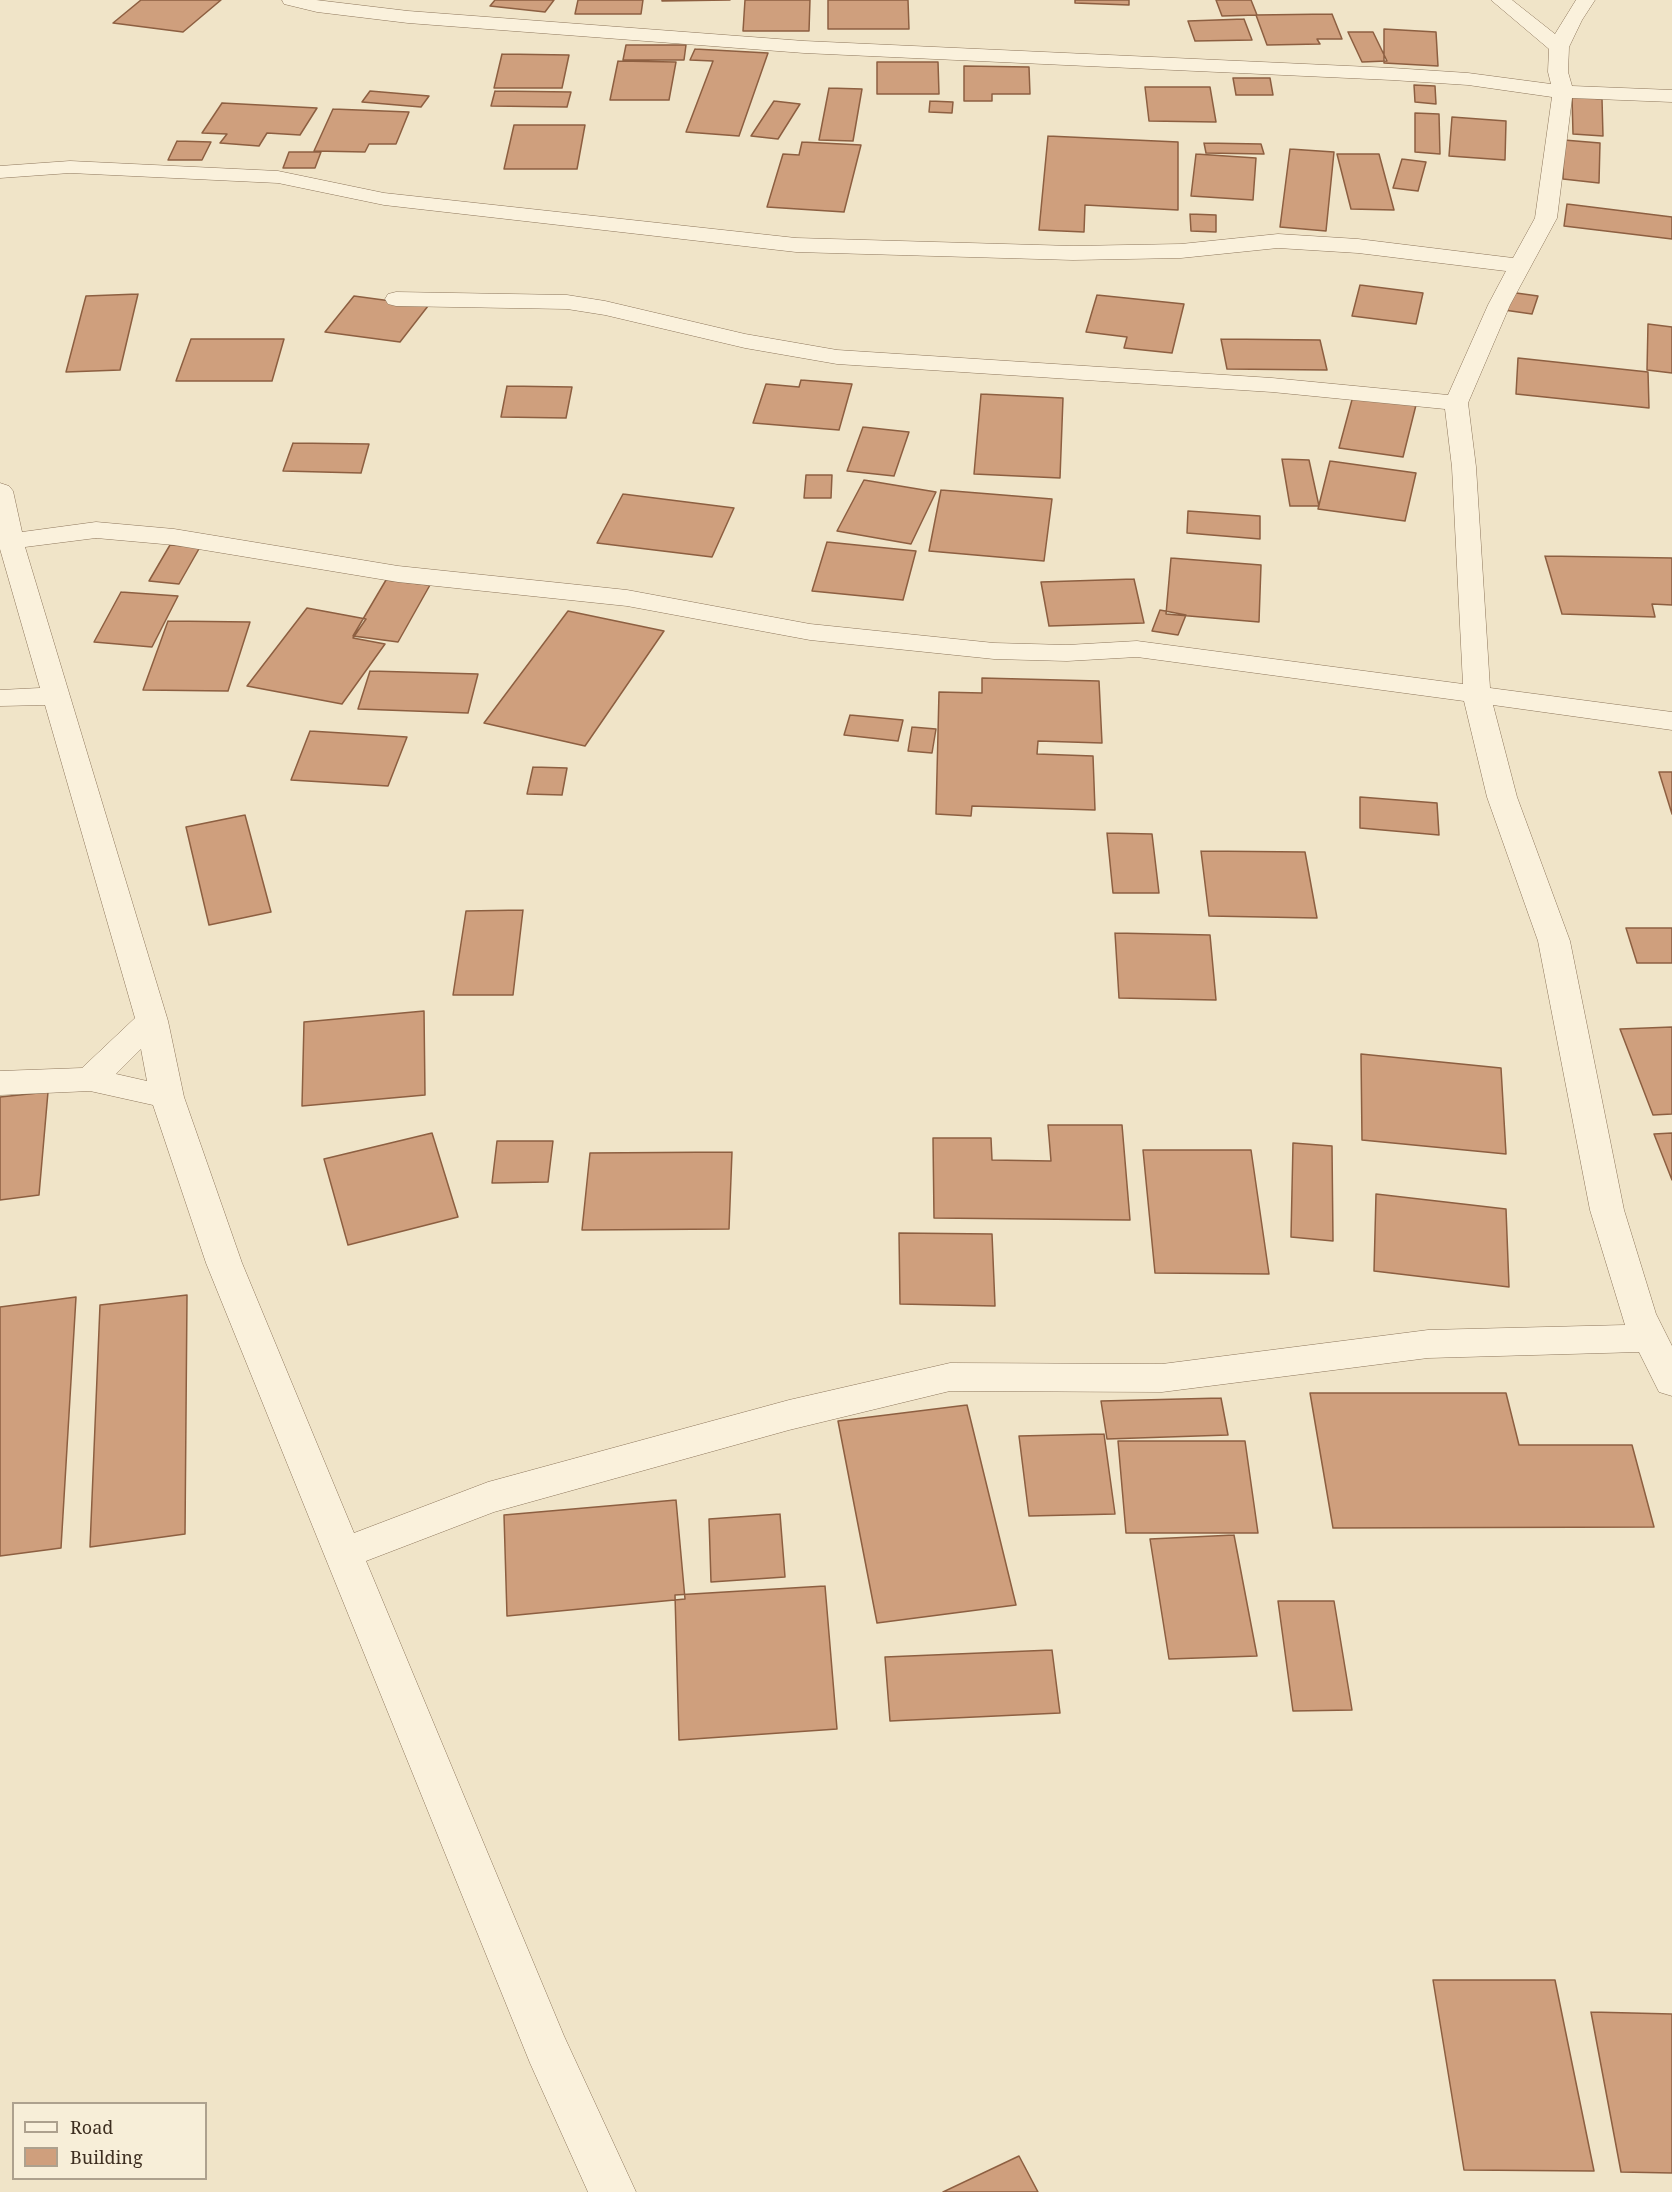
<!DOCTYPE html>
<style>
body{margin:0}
#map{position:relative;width:1672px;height:2192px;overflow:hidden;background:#f0e4c8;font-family:"Noto Serif",serif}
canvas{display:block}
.legend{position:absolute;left:12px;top:2102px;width:195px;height:78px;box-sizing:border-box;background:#f7eed8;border:2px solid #ada18e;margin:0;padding:8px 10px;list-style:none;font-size:18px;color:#3d2e20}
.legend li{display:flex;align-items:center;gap:12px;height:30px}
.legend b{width:30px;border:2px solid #ada18e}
</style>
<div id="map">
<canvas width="1672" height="2192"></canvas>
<ul class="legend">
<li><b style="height:8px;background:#faf1dc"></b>Road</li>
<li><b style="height:16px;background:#cf9f7d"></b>Building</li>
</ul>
</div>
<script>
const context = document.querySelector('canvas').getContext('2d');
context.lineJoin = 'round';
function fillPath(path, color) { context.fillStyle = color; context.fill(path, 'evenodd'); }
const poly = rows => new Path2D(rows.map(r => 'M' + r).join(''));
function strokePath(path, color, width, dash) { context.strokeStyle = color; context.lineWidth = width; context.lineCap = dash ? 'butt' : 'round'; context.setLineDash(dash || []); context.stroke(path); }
const building = poly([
 [141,0,221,0,183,32,113,23,141,0],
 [495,0,554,0,545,12,490,6,495,0],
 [578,0,643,0,641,14,575,14,578,0],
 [662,0,730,0,662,1,662,0],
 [745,0,810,0,809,31,743,31,745,0],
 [828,0,908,0,909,29,828,29,828,0],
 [1075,0,1129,0,1129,5,1075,3,1075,0],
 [1216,0,1251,0,1257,15,1222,16,1216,0],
 [1332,14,1342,39,1317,39,1320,44,1267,45,1256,15,1332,14],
 [1244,19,1252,40,1195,41,1188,21,1244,19],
 [1384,29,1436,32,1438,66,1384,63,1384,29],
 [1348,32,1373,32,1387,61,1362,62,1348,32],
 [626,45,686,45,684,60,623,60,626,45],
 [695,49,768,53,739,136,686,132,713,61,690,60,695,49],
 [502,54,569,55,562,88,494,88,502,54],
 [618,61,676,62,669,100,610,100,618,61],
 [877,62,938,62,939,94,877,94,877,62],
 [964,66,1029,67,1030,94,992,94,992,101,964,101,964,66],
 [1233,78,1270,78,1273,95,1236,95,1233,78],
 [1414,85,1435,86,1436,104,1415,102,1414,85],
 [1145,87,1210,87,1216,122,1149,121,1145,87],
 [829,88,862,89,853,141,819,140,829,88],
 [370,91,429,96,421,107,362,102,370,91],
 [495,91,571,92,567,107,491,106,495,91],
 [1572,96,1602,99,1603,136,1573,134,1572,96],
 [774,101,800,104,778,139,751,136,774,101],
 [930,101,953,102,952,113,929,112,930,101],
 [222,103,317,108,300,135,267,133,259,146,220,143,227,134,202,133,222,103],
 [333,109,409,112,396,144,369,144,365,152,314,151,333,109],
 [1415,113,1439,114,1440,154,1415,152,1415,113],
 [1452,117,1506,121,1505,160,1449,156,1452,117],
 [514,125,585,125,577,169,504,169,514,125],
 [1048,136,1178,142,1178,210,1085,205,1084,232,1039,230,1048,136],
 [1564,140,1600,143,1599,183,1563,179,1564,140],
 [177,141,211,142,202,160,168,160,177,141],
 [802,142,861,145,844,212,767,207,783,154,799,155,802,142],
 [1204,143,1261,144,1264,154,1206,153,1204,143],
 [1290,149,1334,152,1326,231,1280,227,1290,149],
 [289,152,321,152,315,168,283,168,289,152],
 [1196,154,1256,158,1253,200,1191,196,1196,154],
 [1337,154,1379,154,1394,210,1351,209,1337,154],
 [1402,159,1426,162,1418,191,1393,188,1402,159],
 [1567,204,1672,217,1672,239,1564,226,1567,204],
 [1190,214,1216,215,1216,232,1191,231,1190,214],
 [1360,285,1423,293,1416,324,1352,316,1360,285],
 [1509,292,1538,296,1532,314,1504,310,1509,292],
 [138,294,120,370,66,372,86,296,138,294],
 [1097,295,1184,304,1172,353,1124,348,1127,337,1086,332,1097,295],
 [354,296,428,306,400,342,325,332,354,296],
 [1648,324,1672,327,1672,373,1647,370,1648,324],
 [191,339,284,339,272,381,176,381,191,339],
 [1221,339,1320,340,1327,370,1227,369,1221,339],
 [1518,358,1648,372,1649,408,1516,394,1518,358],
 [801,380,852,384,839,430,753,423,766,384,799,387,801,380],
 [507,386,572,387,566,418,501,417,507,386],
 [981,394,1063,398,1060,478,974,474,981,394],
 [1353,396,1416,405,1403,457,1339,448,1353,396],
 [863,427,909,432,894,476,847,471,863,427],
 [293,443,369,444,361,473,283,471,293,443],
 [1282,459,1309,460,1319,506,1290,506,1282,459],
 [1330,461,1416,473,1405,521,1318,509,1330,461],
 [806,475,832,475,831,498,804,498,806,475],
 [864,480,936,492,911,544,837,531,864,480],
 [941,490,1052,499,1044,561,929,551,941,490],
 [623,494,734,508,712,557,597,543,623,494],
 [1188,511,1260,516,1260,539,1187,533,1188,511],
 [827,542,916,551,903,600,812,591,827,542],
 [170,545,200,547,179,584,149,581,170,545],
 [1545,556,1672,558,1672,605,1652,604,1655,617,1562,614,1545,556],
 [1171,558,1261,565,1259,622,1166,614,1171,558],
 [1134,579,1144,623,1049,626,1041,582,1134,579],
 [386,580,430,585,398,642,353,636,386,580],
 [121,592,178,596,152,647,94,642,121,592],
 [307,608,366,619,353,638,385,644,342,704,247,686,307,608],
 [1160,610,1186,615,1178,635,1152,631,1160,610],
 [568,611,664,631,585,746,484,723,568,611],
 [168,621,250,622,228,691,143,690,168,621],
 [370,671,478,674,468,713,358,709,370,671],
 [982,678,1099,681,1102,743,1038,741,1037,754,1093,756,1095,810,972,806,971,816,936,814,939,692,982,693,982,678],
 [850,715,903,720,898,741,844,735,850,715],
 [912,727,936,729,932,753,908,751,912,727],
 [310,731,407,737,388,786,291,780,310,731],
 [533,767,567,768,562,795,527,794,533,767],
 [1659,772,1672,772,1672,814,1659,772],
 [1360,797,1437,803,1439,835,1360,828,1360,797],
 [245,815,271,912,209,925,186,827,245,815],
 [1107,833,1152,834,1159,893,1113,893,1107,833],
 [1201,851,1305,852,1317,918,1209,916,1201,851],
 [523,910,513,995,453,995,466,911,523,910],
 [1626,928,1672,928,1672,963,1637,963,1626,928],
 [1115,933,1210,935,1216,1000,1119,998,1115,933],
 [424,1011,425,1095,302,1106,304,1022,424,1011],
 [1672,1027,1672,1114,1653,1115,1620,1029,1672,1027],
 [1361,1054,1501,1068,1506,1154,1362,1140,1361,1054],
 [48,1092,39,1195,0,1200,0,1097,48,1092],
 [1048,1125,1122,1125,1130,1220,934,1218,933,1138,991,1138,992,1160,1051,1161,1048,1125],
 [432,1133,458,1217,348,1245,324,1159,432,1133],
 [1672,1133,1672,1180,1654,1134,1672,1133],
 [497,1141,553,1141,548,1182,492,1183,497,1141],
 [1293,1143,1332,1146,1333,1241,1291,1237,1293,1143],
 [1143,1150,1251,1150,1269,1274,1155,1273,1143,1150],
 [732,1152,729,1229,582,1230,590,1153,732,1152],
 [1376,1194,1506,1209,1509,1287,1374,1271,1376,1194],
 [899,1233,992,1234,995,1306,900,1304,899,1233],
 [187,1295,185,1534,90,1547,100,1305,187,1295],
 [76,1297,61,1548,0,1556,0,1307,76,1297],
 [1310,1393,1506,1393,1519,1445,1632,1445,1654,1527,1333,1528,1310,1393],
 [1221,1398,1228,1435,1107,1439,1101,1401,1221,1398],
 [967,1405,1016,1605,877,1623,838,1421,967,1405],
 [1104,1434,1115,1514,1029,1516,1019,1436,1104,1434],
 [1118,1441,1245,1441,1258,1533,1126,1533,1118,1441],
 [676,1500,685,1599,507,1616,504,1515,676,1500],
 [780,1514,785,1577,711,1582,709,1519,780,1514],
 [1234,1535,1257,1656,1169,1659,1150,1539,1234,1535],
 [825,1586,837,1729,679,1740,675,1595,825,1586],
 [1278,1601,1334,1601,1352,1710,1293,1711,1278,1601],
 [1052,1650,1060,1713,890,1721,885,1657,1052,1650],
 [1433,1980,1555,1980,1594,2171,1464,2170,1433,1980],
 [1591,2012,1672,2014,1672,2173,1621,2172,1591,2012],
 [1019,2156,1038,2192,943,2192,1019,2156]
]);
const street = poly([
 [282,0,316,0,408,11,804,41,1392,68,1468,73,1551,84,1548,72,1549,49,1491,0,1512,0,1555,34,1576,0,1595,0,1582,20,1569,47,1568,72,1572,86,1672,90,1672,102,1572,98,1557,218,1510,305,1468,403,1476,467,1490,688,1672,712,1672,730,1493,705,1517,797,1570,941,1624,1210,1656,1314,1672,1346,1672,1396,1659,1392,1639,1352,1428,1358,1162,1392,950,1391,789,1430,494,1512,366,1561,564,2036,636,2192,588,2192,530,2063,206,1263,153,1105,90,1091,0,1095,0,1071,82,1068,135,1018,45,705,0,706,0,690,40,688,0,549,0,483,9,486,13,491,22,532,96,522,174,529,398,566,627,590,810,624,994,643,1067,645,1137,641,1463,684,1452,467,1445,409,1272,392,837,364,745,348,605,315,567,309,396,306,388,304,385,299,388,294,396,292,567,295,605,301,745,334,837,350,1272,378,1448,395,1488,305,1506,271,1358,253,1278,248,1181,258,1073,260,796,252,384,205,278,183,70,173,0,178,0,166,70,161,278,171,384,193,796,238,1073,246,1181,244,1278,234,1358,239,1513,258,1535,218,1552,97,1468,85,1392,80,804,53,408,23,317,12,284,4,282,0],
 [96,538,174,545,398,582,627,606,810,640,994,659,1067,661,1137,657,1464,701,1487,797,1538,941,1590,1210,1625,1325,1428,1330,1162,1364,950,1363,789,1400,488,1482,354,1533,242,1263,184,1097,168,1021,25,547,96,538],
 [141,1049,147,1081,116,1074,141,1049]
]);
fillPath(building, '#cf9f7d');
strokePath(building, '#8d5f41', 1.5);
strokePath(street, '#8d765c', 1);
fillPath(street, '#faf1dc');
</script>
